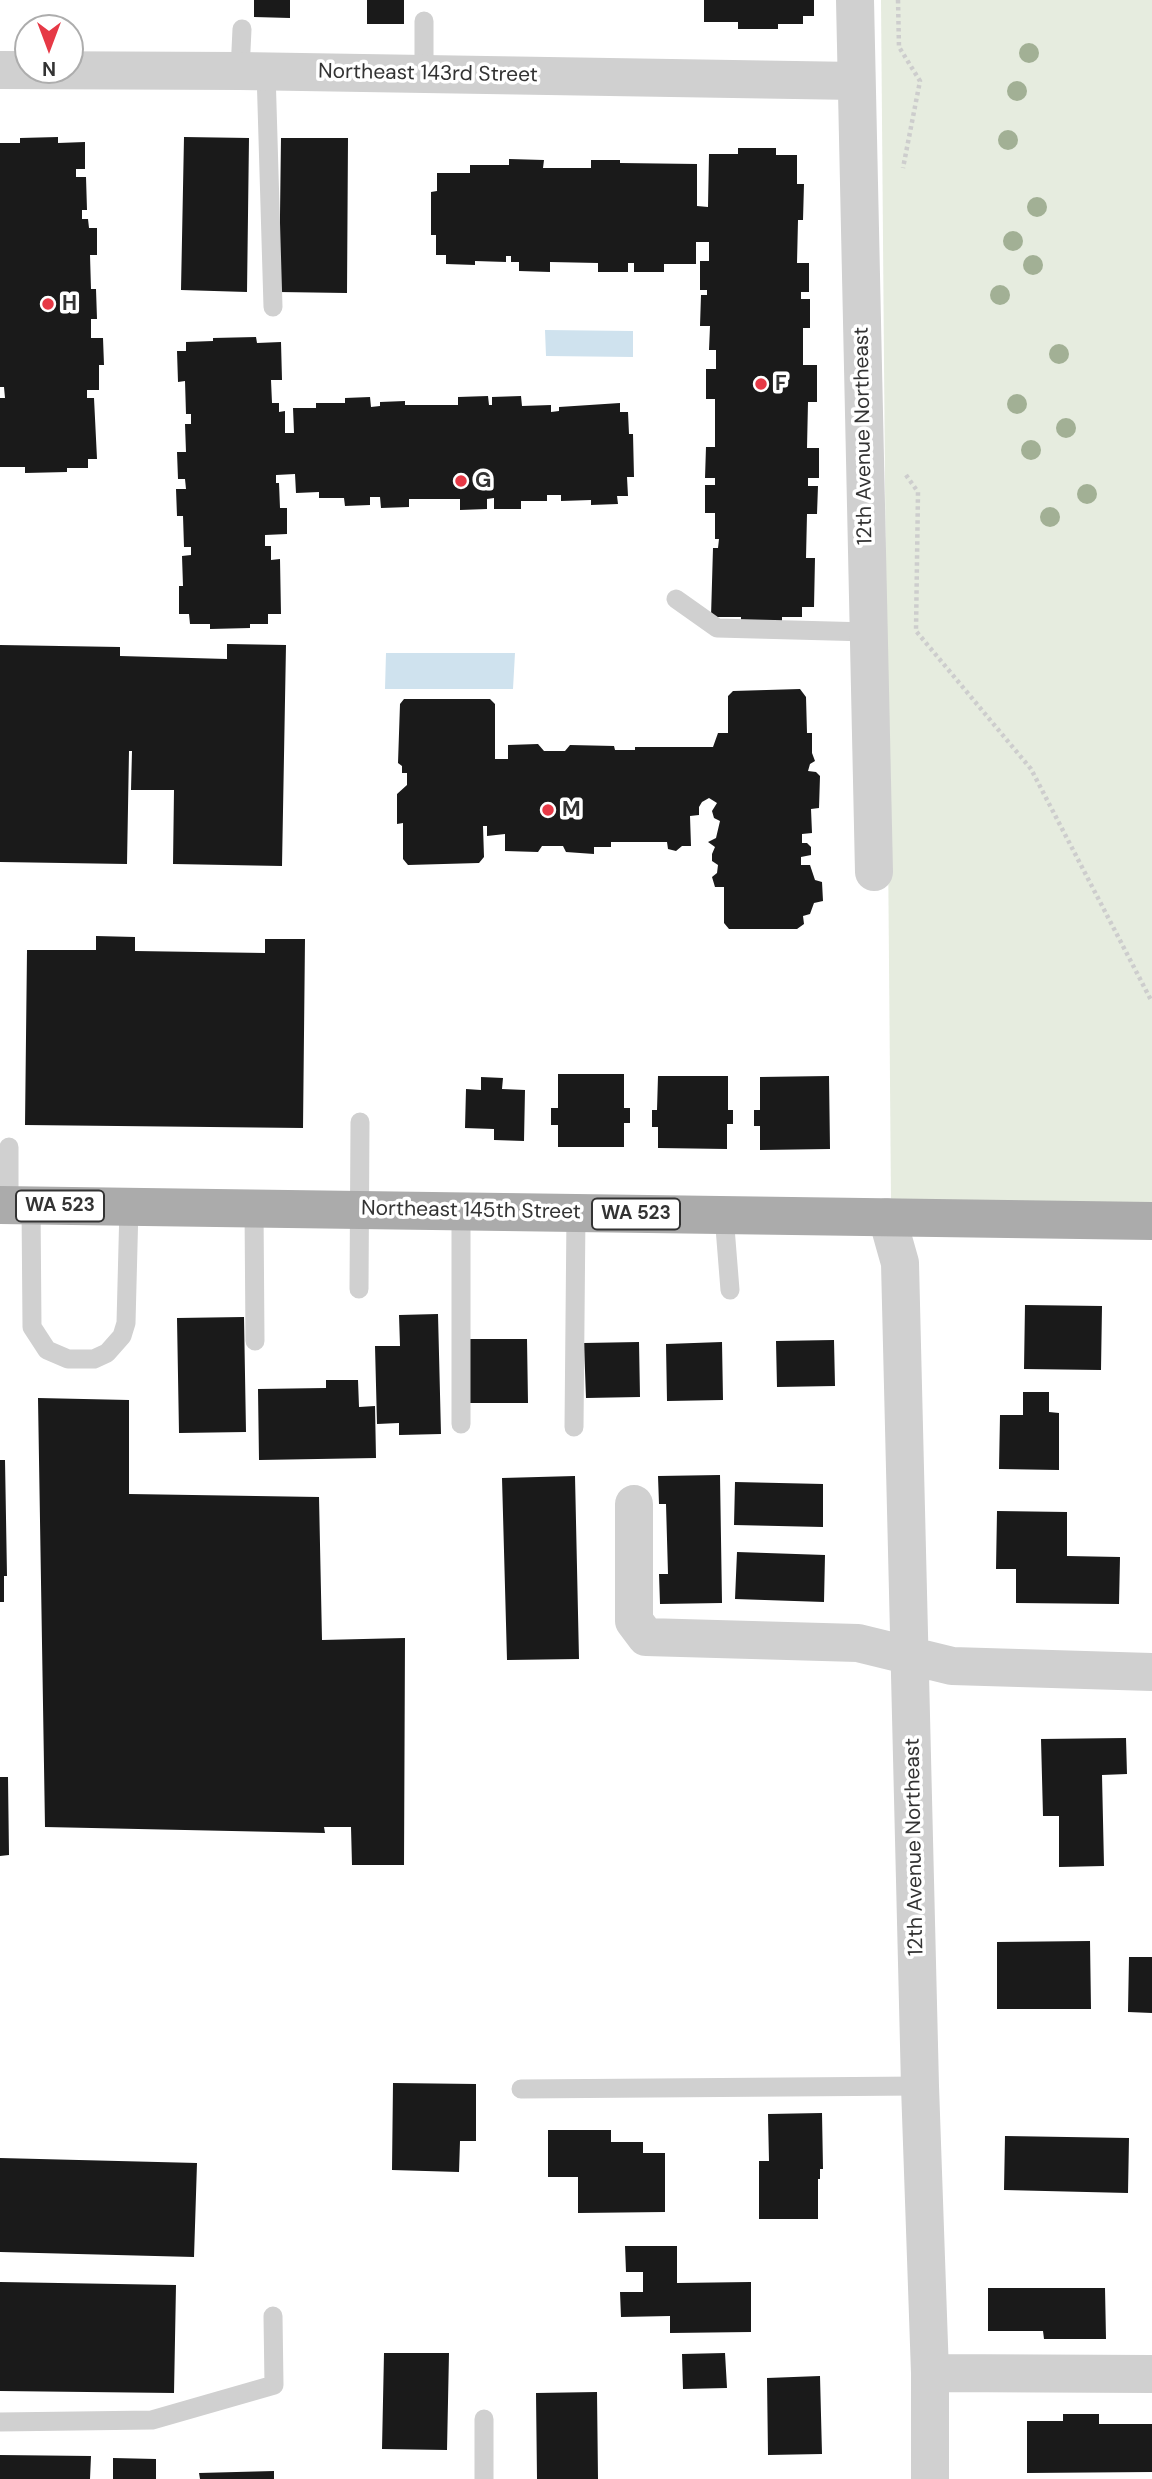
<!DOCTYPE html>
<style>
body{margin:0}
#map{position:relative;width:1152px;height:2479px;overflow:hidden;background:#fff;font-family:"DM Sans",sans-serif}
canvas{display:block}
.north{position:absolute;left:14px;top:14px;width:70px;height:70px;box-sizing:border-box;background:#fff;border:2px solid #adadad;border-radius:50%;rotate:180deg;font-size:19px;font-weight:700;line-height:28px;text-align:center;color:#333}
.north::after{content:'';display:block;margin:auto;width:24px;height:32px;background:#e63946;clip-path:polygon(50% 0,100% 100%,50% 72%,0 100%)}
</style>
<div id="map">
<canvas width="1152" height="2479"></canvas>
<div class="north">N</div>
</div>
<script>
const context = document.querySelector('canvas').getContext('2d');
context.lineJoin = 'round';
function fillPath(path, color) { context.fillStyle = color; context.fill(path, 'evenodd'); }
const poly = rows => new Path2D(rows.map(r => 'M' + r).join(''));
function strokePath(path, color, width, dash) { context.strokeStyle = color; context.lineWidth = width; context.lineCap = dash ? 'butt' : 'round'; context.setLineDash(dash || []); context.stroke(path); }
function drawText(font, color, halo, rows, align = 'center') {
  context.font = font + ' "DM Sans",sans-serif'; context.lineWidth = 7; context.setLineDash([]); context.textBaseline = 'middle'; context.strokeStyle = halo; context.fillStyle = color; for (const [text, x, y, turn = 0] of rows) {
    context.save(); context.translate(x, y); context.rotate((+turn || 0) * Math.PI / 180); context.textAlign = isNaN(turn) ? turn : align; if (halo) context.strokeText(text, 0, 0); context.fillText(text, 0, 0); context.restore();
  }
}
const green = poly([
 [881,0,1152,0,1152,1202,891,1202]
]);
const water = poly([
 [545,330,633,331,633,357,546,356],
 [386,653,515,653,513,689,385,689]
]);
const building = poly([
 [254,0,290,0,290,18,254,17],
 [367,0,404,0,404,24,367,24],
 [704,0,814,0,814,16,803,16,803,24,778,24,778,29,738,29,738,22,704,22],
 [58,137,58,143,85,142,85,169,76,169,76,177,86,177,87,210,82,210,82,219,88,219,89,228,97,228,97,255,90,255,91,289,96,289,97,319,91,319,91,338,103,338,104,365,99,365,99,390,87,390,87,398,94,398,97,459,88,459,88,468,67,468,67,472,25,473,25,467,0,467,0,398,5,398,4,387,0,387,0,143,20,143,20,138],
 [184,137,249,138,247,292,181,290],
 [281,138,348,138,347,293,279,292],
 [738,148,776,148,776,155,797,155,797,184,804,184,803,220,798,220,797,263,809,263,809,292,801,292,801,299,810,299,810,328,803,328,803,365,817,365,817,402,808,402,807,448,819,448,819,478,808,478,808,486,818,486,817,514,807,514,806,558,815,558,814,607,802,607,802,617,782,617,782,622,741,622,741,617,711,617,713,548,718,548,719,539,715,539,715,513,705,513,705,485,715,485,715,478,705,478,706,447,715,447,715,399,706,399,706,369,716,369,716,350,709,350,710,326,700,326,701,295,707,295,707,290,700,290,700,261,709,261,709,242,696,242,696,264,664,264,664,272,634,272,634,263,628,263,628,272,598,272,598,263,550,262,550,272,519,271,519,262,511,262,511,256,506,256,506,262,475,261,475,265,446,264,446,255,436,255,436,235,431,235,431,192,437,191,437,173,470,173,470,165,509,165,509,159,544,160,543,168,591,168,591,160,620,160,620,163,697,164,697,206,708,207,709,154,738,154],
 [256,337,257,343,281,342,282,380,271,380,272,403,279,403,279,412,285,411,285,433,294,433,293,408,316,408,316,403,345,403,345,398,370,397,371,407,380,406,380,402,405,401,405,405,458,405,458,397,488,396,489,405,492,405,492,397,521,396,522,406,551,405,551,412,559,411,559,407,620,403,620,412,628,412,629,434,633,434,634,477,627,477,628,496,617,496,618,504,591,505,591,500,561,501,561,495,547,495,547,501,521,501,521,509,494,509,494,498,487,499,487,509,460,510,460,499,409,499,409,507,381,508,380,497,370,497,370,505,345,506,344,498,319,498,319,492,296,493,295,474,276,475,276,483,279,483,280,508,287,508,287,534,265,535,265,546,271,546,271,560,280,559,281,614,268,614,268,624,250,624,250,628,210,629,210,624,190,624,189,614,179,614,179,586,183,586,182,556,191,555,191,547,184,547,183,516,177,516,176,489,186,489,185,479,178,479,177,452,186,452,185,424,191,424,191,414,186,414,185,381,178,382,177,351,186,351,186,342,213,341,213,338],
 [227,644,286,645,282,866,173,864,174,790,131,790,132,751,129,751,127,864,0,862,0,645,120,647,120,656,227,659],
 [800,689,806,697,807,733,812,733,812,753,815,761,810,764,808,771,816,772,820,776,819,808,811,809,812,833,802,834,802,843,807,843,811,847,811,855,801,857,801,865,810,865,815,880,822,882,823,901,814,903,810,914,803,916,804,924,797,929,729,929,724,923,724,887,715,887,712,877,717,873,718,865,712,861,712,854,715,847,708,842,716,838,720,821,714,818,712,811,717,803,709,798,702,802,699,807,699,815,690,816,691,846,682,846,676,851,668,849,667,842,611,842,611,847,594,847,594,854,566,852,563,846,542,846,538,852,505,851,505,834,487,836,487,826,483,826,484,857,479,863,408,865,403,859,403,823,397,824,397,794,407,785,407,773,402,773,402,766,398,763,400,704,404,699,490,699,495,704,495,759,508,759,508,745,538,744,544,751,565,751,570,745,614,746,615,750,635,750,635,747,713,747,718,733,728,733,728,696,733,691],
 [96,936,135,937,135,951,265,953,265,939,305,939,303,1128,25,1125,27,950,96,950],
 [558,1074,624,1074,624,1108,630,1108,630,1123,624,1123,624,1147,558,1147,558,1125,551,1125,551,1108,558,1108],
 [658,1076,728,1076,728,1110,733,1110,733,1124,727,1124,727,1149,658,1148,658,1127,652,1127,652,1110,657,1110],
 [829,1076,830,1149,760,1150,760,1126,754,1126,754,1110,760,1110,760,1077],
 [481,1077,503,1078,502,1089,525,1090,524,1141,494,1140,494,1129,465,1128,466,1089,481,1090],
 [1025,1305,1102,1306,1101,1370,1024,1369],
 [438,1314,441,1434,399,1435,399,1423,377,1424,375,1346,400,1346,399,1315],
 [244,1317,246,1432,179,1433,177,1318],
 [470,1339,527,1339,528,1403,470,1403],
 [834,1340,835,1386,777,1387,776,1341],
 [639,1342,640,1397,586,1398,584,1343],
 [722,1342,723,1400,667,1401,666,1344],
 [326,1380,358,1380,359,1407,375,1406,376,1458,259,1460,258,1389,326,1388],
 [1023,1392,1049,1392,1049,1412,1059,1413,1059,1470,999,1469,1000,1415,1023,1415],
 [38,1398,129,1400,129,1494,319,1497,322,1640,405,1638,404,1865,352,1865,351,1827,324,1827,325,1833,45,1827],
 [0,1460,5,1460,7,1576,4,1576,4,1602,0,1602],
 [720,1475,722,1603,660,1604,659,1574,668,1574,666,1504,659,1504,658,1476],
 [575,1476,579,1659,507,1660,502,1478],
 [735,1482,823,1484,823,1527,734,1525],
 [997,1511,1067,1512,1067,1556,1120,1557,1119,1604,1016,1603,1016,1569,996,1569],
 [737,1552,825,1555,824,1602,735,1599],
 [1126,1738,1127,1774,1102,1775,1104,1866,1059,1867,1059,1816,1043,1816,1041,1739],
 [0,1777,8,1777,9,1855,0,1856],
 [1090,1941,1091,2009,997,2009,997,1942],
 [1129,1957,1152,1957,1152,2013,1128,2012],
 [393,2083,476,2084,476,2141,460,2141,459,2172,392,2170],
 [822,2113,823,2169,820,2169,820,2179,818,2179,818,2219,759,2219,759,2161,769,2161,768,2114],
 [548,2130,611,2130,611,2142,643,2142,643,2153,665,2153,665,2212,578,2213,578,2177,548,2177],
 [1005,2136,1129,2138,1128,2193,1004,2190],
 [0,2158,197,2163,194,2257,0,2252],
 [625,2246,677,2246,677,2283,751,2282,751,2332,670,2333,670,2316,621,2317,620,2292,643,2292,643,2272,626,2272],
 [0,2282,176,2285,174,2393,0,2391],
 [988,2288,1105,2288,1106,2339,1044,2339,1043,2331,988,2331],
 [384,2353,449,2353,447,2450,382,2449],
 [725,2353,727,2388,683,2389,682,2354],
 [820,2376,822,2454,768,2455,767,2378],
 [597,2392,598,2479,537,2479,536,2393],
 [1063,2414,1099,2414,1099,2424,1152,2424,1152,2472,1027,2473,1027,2421,1063,2421],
 [0,2455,91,2456,90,2479,0,2479],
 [113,2458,156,2459,156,2479,113,2479],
 [274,2471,274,2479,200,2479,199,2473]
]);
const path = poly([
 [898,0,899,47,920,81,903,168],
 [906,475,918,492,916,631,1031,769,1152,1002]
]);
const service = poly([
 [424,21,424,74],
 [240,71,242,29],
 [266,71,273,307],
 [676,599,717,628,869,632],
 [9,1147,9,1205],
 [31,1205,32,1327,47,1350,68,1359,94,1359,107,1353,122,1336,126,1323,129,1207],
 [254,1208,255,1341],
 [461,1211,461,1424],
 [724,1215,730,1290],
 [359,1289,360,1122],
 [574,1427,576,1213],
 [521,2089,920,2086],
 [484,2419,484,2479],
 [0,2422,152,2420,274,2385,273,2316]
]);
const minor = poly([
 [855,0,874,872],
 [0,70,240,71,856,81],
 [887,1217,900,1263,920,2086,930,2373,930,2479],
 [634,1504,634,1621,646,1637,858,1643,952,1666,1152,1672],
 [930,2373,1152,2374]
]);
const primary = poly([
 [0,1205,1152,1221]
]);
const trees = [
 [1029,53],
 [1017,91],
 [1008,140],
 [1037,207],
 [1013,241],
 [1033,265],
 [1000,295],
 [1059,354],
 [1017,404],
 [1066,428],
 [1031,450],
 [1087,494],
 [1050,517]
];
const markers = [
 [48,304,7,"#e63946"],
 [761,384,7,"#e63946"],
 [461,481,7,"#e63946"],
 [548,810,7,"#e63946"]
];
const shields = [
 [60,1206,88],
 [636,1214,88]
];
const shieldNames = [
 ["WA 523",60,1206],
 ["WA 523",636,1214]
];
const streetNames = [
 ["Northeast 143rd Street",428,74,1],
 ["12th Avenue Northeast",864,436,-91],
 ["Northeast 145th Street",471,1211,1],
 ["12th Avenue Northeast",915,1847,-91]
];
const poiNames = [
 ["H",62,304],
 ["F",775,384],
 ["G",475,481],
 ["M",562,810]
];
fillPath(green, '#e6ecdf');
fillPath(water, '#cfe2ee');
fillPath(building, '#1a1a1a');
strokePath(path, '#cdcdcd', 4.5, [3.5, 3.5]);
strokePath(service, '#d0d0d0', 19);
strokePath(minor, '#d0d0d0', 38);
strokePath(primary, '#ababab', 38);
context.fillStyle = '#a2b095';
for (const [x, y] of trees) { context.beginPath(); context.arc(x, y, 10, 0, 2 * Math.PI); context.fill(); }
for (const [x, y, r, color] of markers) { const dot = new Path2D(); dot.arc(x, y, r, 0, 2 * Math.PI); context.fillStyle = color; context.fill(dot); strokePath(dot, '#fff', 2.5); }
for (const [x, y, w] of shields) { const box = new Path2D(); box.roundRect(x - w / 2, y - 15.5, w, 31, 5); context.fillStyle = '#fff'; context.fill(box); strokePath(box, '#333', 2); }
drawText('bold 19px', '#333', null, shieldNames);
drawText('21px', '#333', '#fff', streetNames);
drawText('bold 21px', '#333', '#fff', poiNames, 'left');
</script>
